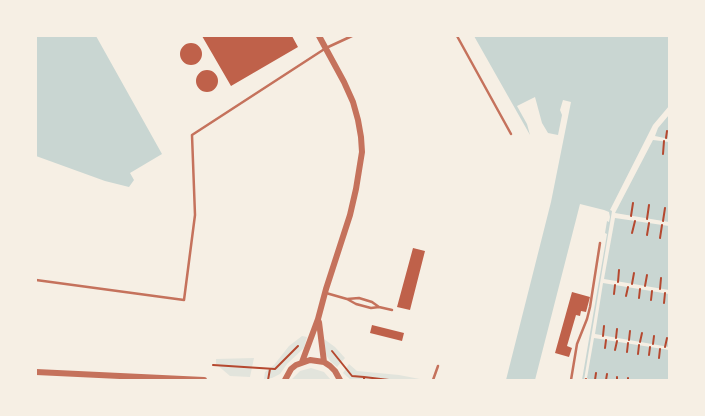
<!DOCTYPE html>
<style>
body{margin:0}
#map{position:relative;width:705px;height:416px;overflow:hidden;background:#f6efe4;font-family:"Fira Sans",sans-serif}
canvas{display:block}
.frame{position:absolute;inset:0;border:37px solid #f6efe4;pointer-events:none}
</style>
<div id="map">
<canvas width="705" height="416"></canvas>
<div class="frame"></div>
</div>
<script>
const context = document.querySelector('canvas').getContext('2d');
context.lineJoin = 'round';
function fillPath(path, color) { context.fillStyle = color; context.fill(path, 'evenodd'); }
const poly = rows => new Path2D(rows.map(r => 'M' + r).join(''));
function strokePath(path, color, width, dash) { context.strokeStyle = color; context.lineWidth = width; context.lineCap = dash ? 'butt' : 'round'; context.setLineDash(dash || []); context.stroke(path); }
const green = poly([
 [302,336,307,337,304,348,287,364,280,374,272,378,264,379,265,372,274,365,289,346],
 [324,339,335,347,345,358,337,367,330,361,325,353],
 [254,358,250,377,230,376,216,364,216,359],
 [349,364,357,371,399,375,425,380,351,380,343,373],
 [311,368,324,372,331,380,291,380,300,371]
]);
const water = poly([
 [36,36,96,36,162,154,130,173,134,180,129,187,105,181,36,156],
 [474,36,669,36,669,380,582,380,607,234,605,233,607,221,609,222,610,217,609,212,604,210,580,204,535,380,506,380,551,202,571,102,563,100,560,110,562,115,558,135,548,133,542,123,535,97,517,106,527,124,530,135]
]);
const pier = poly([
 [669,106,669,115,658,128,655,136,669,139,669,142,653,140,615,213,669,222,669,226,615,218,604,279,669,290,669,294,603,283,595,334,669,347,669,350,594,338,587,378,589,380,584,380,612,211,610,210,653,125]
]);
const building = poly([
 [202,36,292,36,298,47,231,86],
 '180 54a11 11 0 1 1 22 0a11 11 0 1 1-22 0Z',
 '196 81a11 11 0 1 1 22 0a11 11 0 1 1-22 0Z',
 [413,248,425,251,410,310,397,307],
 [572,292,590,297,586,312,581,311,580,316,576,315,567,346,572,348,569,357,555,353],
 [372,325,404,333,402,341,370,333]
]);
const path = poly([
 [666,138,667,131],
 [663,154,664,141],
 [631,216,633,203],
 [647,219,649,205],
 [663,221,665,208],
 [632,233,635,221],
 [647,235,649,223],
 [660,238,662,225],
 [618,282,619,270],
 [632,284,634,273],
 [645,286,647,275],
 [660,289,661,278],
 [614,294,615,285],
 [626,296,628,287],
 [639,298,640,289],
 [651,300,652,291],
 [664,303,665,293],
 [603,336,604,326],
 [616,338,617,329],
 [629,340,630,331],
 [640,342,642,333],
 [653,344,654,336],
 [665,347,667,338],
 [605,348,606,340],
 [615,350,617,341],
 [332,351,352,376,364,377],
 [627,352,628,343],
 [638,354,639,345],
 [649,355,650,347],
 [659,358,660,349],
 [213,365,275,369,298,346],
 [268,380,270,369],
 [364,380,364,377,389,380],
 [585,380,586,379],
 [595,380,596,373],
 [606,380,607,374],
 [617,380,617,377],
 [628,380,628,378]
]);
const service = poly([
 [457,36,511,134],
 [36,280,184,300,195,215,192,135,326,48,352,36],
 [326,293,347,299,356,304,371,308,379,307],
 [347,299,359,298,372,302,379,307,392,310],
 [433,380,438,366],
 [571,380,577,344,587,319,590,307,600,243]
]);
const tertiary = poly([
 [319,322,324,362],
 [302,362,318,319,326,289,350,215,356,189,362,152,361,137,358,120,353,102,344,82,319,36],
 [36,372,204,380],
 [285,380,291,369,296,365,310,360,324,362,330,366,335,371,340,380]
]);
fillPath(green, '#e2e4dc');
fillPath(water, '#c9d6d2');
fillPath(pier, '#f6efe4');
fillPath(building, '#bf614a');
strokePath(path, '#b5482f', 2);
strokePath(service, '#c5725c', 2.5);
strokePath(tertiary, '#c5725c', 6);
</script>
